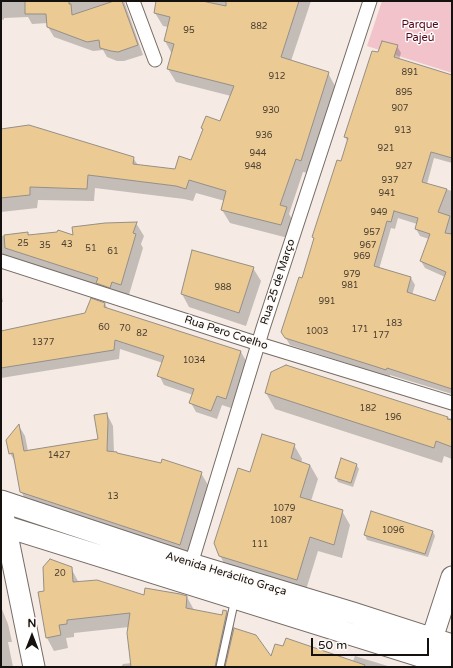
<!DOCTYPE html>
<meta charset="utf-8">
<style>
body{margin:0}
#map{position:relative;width:453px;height:668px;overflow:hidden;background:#f6ebe4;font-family:"Varela Round",sans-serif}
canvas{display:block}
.frame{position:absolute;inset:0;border:2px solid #14110f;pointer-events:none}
.north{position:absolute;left:12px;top:616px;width:40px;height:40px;-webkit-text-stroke:3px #fefaf7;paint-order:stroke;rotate:0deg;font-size:11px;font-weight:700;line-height:16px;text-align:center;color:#14110f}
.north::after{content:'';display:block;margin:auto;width:14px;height:18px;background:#14110f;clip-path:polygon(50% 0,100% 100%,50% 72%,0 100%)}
.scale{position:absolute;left:311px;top:638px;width:118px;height:18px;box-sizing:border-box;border:2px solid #14110f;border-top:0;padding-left:5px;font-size:12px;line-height:14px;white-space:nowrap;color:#14110f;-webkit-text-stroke:3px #fefaf7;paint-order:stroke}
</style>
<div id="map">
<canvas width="453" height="668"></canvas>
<div class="frame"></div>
<div class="north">N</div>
<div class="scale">50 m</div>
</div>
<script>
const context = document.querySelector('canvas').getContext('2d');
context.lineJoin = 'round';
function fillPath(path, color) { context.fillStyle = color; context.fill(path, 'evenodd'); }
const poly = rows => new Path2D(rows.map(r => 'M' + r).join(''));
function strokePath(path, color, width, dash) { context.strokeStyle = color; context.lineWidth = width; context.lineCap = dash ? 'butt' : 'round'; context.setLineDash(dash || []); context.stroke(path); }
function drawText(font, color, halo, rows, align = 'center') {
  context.font = font + ' "Varela Round",sans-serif'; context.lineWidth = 3; context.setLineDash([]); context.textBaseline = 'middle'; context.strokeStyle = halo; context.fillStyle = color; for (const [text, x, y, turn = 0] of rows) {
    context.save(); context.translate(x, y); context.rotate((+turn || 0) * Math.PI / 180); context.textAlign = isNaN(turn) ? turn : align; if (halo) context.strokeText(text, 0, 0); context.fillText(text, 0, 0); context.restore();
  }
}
const green = poly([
 [382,1,452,1,452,73,367,46]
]);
const shadow = poly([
 [1,1,124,1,143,55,124,61,117,61,107,57,103,50,93,51,54,37,48,27,48,23,32,24,28,17,4,18,4,20,1,19],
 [157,1,311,1,291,61,328,73,335,86,308,173,303,172,289,214,293,221,288,238,230,223,222,210,225,201,196,193,193,201,184,199,95,188,94,201,38,200,37,208,1,212,1,131,133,158,138,165,176,170,192,161,203,130,202,128,221,122,231,96,176,82,168,69,172,54,165,41,168,27,163,26,155,13],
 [397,46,401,53,399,60,452,76,452,163,434,158,427,184,452,191,452,394,390,375,390,377,290,345,282,332,303,279,315,240,313,237,342,162,348,142,345,137,379,54],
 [398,218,417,224,416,229,420,236,429,239,421,261,425,268,445,277,436,303,412,295,415,285,411,278,379,269,391,228,395,229],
 [136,223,144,236,141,244,143,248,128,298,1,257,1,236,27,233,29,236,74,236],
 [253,268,261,281,246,326,189,307,182,294],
 [1,292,3,302,1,302],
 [105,304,108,309,241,352,246,361,231,408,222,405,217,419,196,412,191,403,193,395,164,385,159,375,163,363,120,349,119,359,1,378,1,332,85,314],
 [286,366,452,419,452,459,444,456,442,463,275,409,266,393],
 [107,414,113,426,114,453,201,473,208,485,186,556,27,503,21,491,16,464,10,453,19,426,25,436,28,451,99,439],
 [294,445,302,459,301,463,310,465,318,479,311,501,342,511,350,525,342,558,318,551,305,593,228,570,220,556,251,473],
 [356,464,359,469,353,487,338,482,336,478],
 [372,513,433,532,435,536,428,557,367,540,365,535],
 [71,568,79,583,144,597,187,597,194,610,223,616,226,612,234,625,233,629,255,636,271,659,339,657,353,661,355,656,391,667,121,667,123,664,132,663,129,627,74,633,74,637,66,638,68,648,54,651,47,638,39,593,45,592],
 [1,607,8,624,12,642,8,642,13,667,1,667]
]);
const building = poly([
 [25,1,69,1,69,4,71,4,72,15,114,1,122,1,138,45,118,52,111,51,100,48,99,40,87,42,47,27,46,14,25,14,25,1],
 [156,1,202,1,226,6,226,1,299,1,281,57,329,72,301,161,296,159,280,205,287,207,281,225,221,210,226,191,189,180,186,189,176,186,88,175,87,189,30,187,30,195,1,198,1,129,29,125,134,157,133,164,175,169,179,156,191,160,203,129,201,128,206,116,220,121,234,86,167,69,174,44,164,41,170,17,154,13,156,1],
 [382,41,398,45,394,57,452,75,452,158,431,152,422,182,447,189,438,212,450,216,445,233,452,234,452,389,387,368,386,370,377,367,285,338,281,332,299,277,302,278,314,238,312,237,337,160,341,161,348,138,344,137,372,51,378,52,382,41],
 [394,211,418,218,415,229,430,234,420,261,446,272,435,301,407,292,411,277,374,266,387,221,391,222,394,211],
 [137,222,133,233,136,234,121,285,112,282,110,288,96,283,98,278,5,248,4,235,28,232,28,235,57,232,58,230,73,235,72,227,105,223,137,222],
 [192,250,254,267,239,313,181,294,192,250],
 [91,298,105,303,104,307,241,351,226,399,217,396,211,411,189,403,194,389,157,376,164,356,115,340,114,350,1,368,1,331,85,313,91,298],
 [286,365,448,417,447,419,452,420,452,447,436,441,434,448,265,393,271,372,286,365],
 [107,413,108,421,107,451,117,452,117,453,161,463,162,459,202,472,180,545,20,492,13,453,9,454,6,440,19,424,24,451,98,439,94,415,107,413],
 [262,434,295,444,291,458,310,465,300,497,343,510,334,545,310,537,297,580,219,556,214,543,238,468,250,472,262,434],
 [341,458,357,464,351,483,335,478,341,458],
 [371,511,433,531,425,554,364,535,371,511],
 [50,559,72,567,73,582,97,580,144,595,145,588,180,594,187,596,186,608,222,615,223,610,227,611,215,667,131,667,127,633,130,613,67,620,67,624,59,625,61,635,46,638,38,592,44,591,43,567,50,559],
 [234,628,256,635,271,656,275,644,283,646,286,638,365,665,364,667,225,667,234,628]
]);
const lane = poly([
 [220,667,235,599]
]);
const street = poly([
 [133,1,155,60],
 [1,261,259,344,452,403],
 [191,564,263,328,370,1]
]);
const primary = poly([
 [1,501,191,564,353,613,452,645],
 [3,515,34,667],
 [1,525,452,666],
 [428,651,452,577]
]);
const numberNames = [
 ["882",259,27],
 ["95",189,31],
 ["891",410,73],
 ["912",277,77],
 ["895",404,93],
 ["907",400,109],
 ["930",271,111],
 ["913",403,131],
 ["936",264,136],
 ["921",386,149],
 ["944",258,154],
 ["948",253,167],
 ["927",404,167],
 ["937",390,181],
 ["941",387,194],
 ["949",379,213],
 ["957",372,233],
 ["25",23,244],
 ["43",67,245],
 ["35",45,246],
 ["967",368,246],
 ["51",91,249],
 ["61",113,252],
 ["969",362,257],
 ["979",352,275],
 ["981",350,286],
 ["988",223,288],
 ["991",327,302],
 ["183",394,324],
 ["60",104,328],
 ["70",125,329],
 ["171",360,330],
 ["1003",317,332],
 ["82",142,334],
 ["177",381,336],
 ["1377",43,343],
 ["1034",194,361],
 ["182",368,409],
 ["196",393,418],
 ["1427",59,456],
 ["13",113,497],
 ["1079",284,509],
 ["1087",281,521],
 ["1096",393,531],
 ["111",260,545],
 ["20",60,574]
];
const parkNames = [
 ["Parque",420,25],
 ["Pajeú",420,38]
];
const streetNames = [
 ["Rua 25 de Março",278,282,-72],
 ["Rua Pero Coelho",226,333,18],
 ["Avenida Heráclito Graça",226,574,17]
];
fillPath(green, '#f3c3cb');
fillPath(shadow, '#0003');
fillPath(building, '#ecca94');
strokePath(building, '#948f86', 1);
strokePath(lane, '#756c66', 9);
strokePath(street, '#756c66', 15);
strokePath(primary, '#756c66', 23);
strokePath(lane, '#fff', 7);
strokePath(street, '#fff', 13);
strokePath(primary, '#fff', 21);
drawText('9px', '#4a3f30', null, numberNames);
drawText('11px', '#540521', '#fefaf7', parkNames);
drawText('11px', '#14110f', '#fefaf7', streetNames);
</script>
